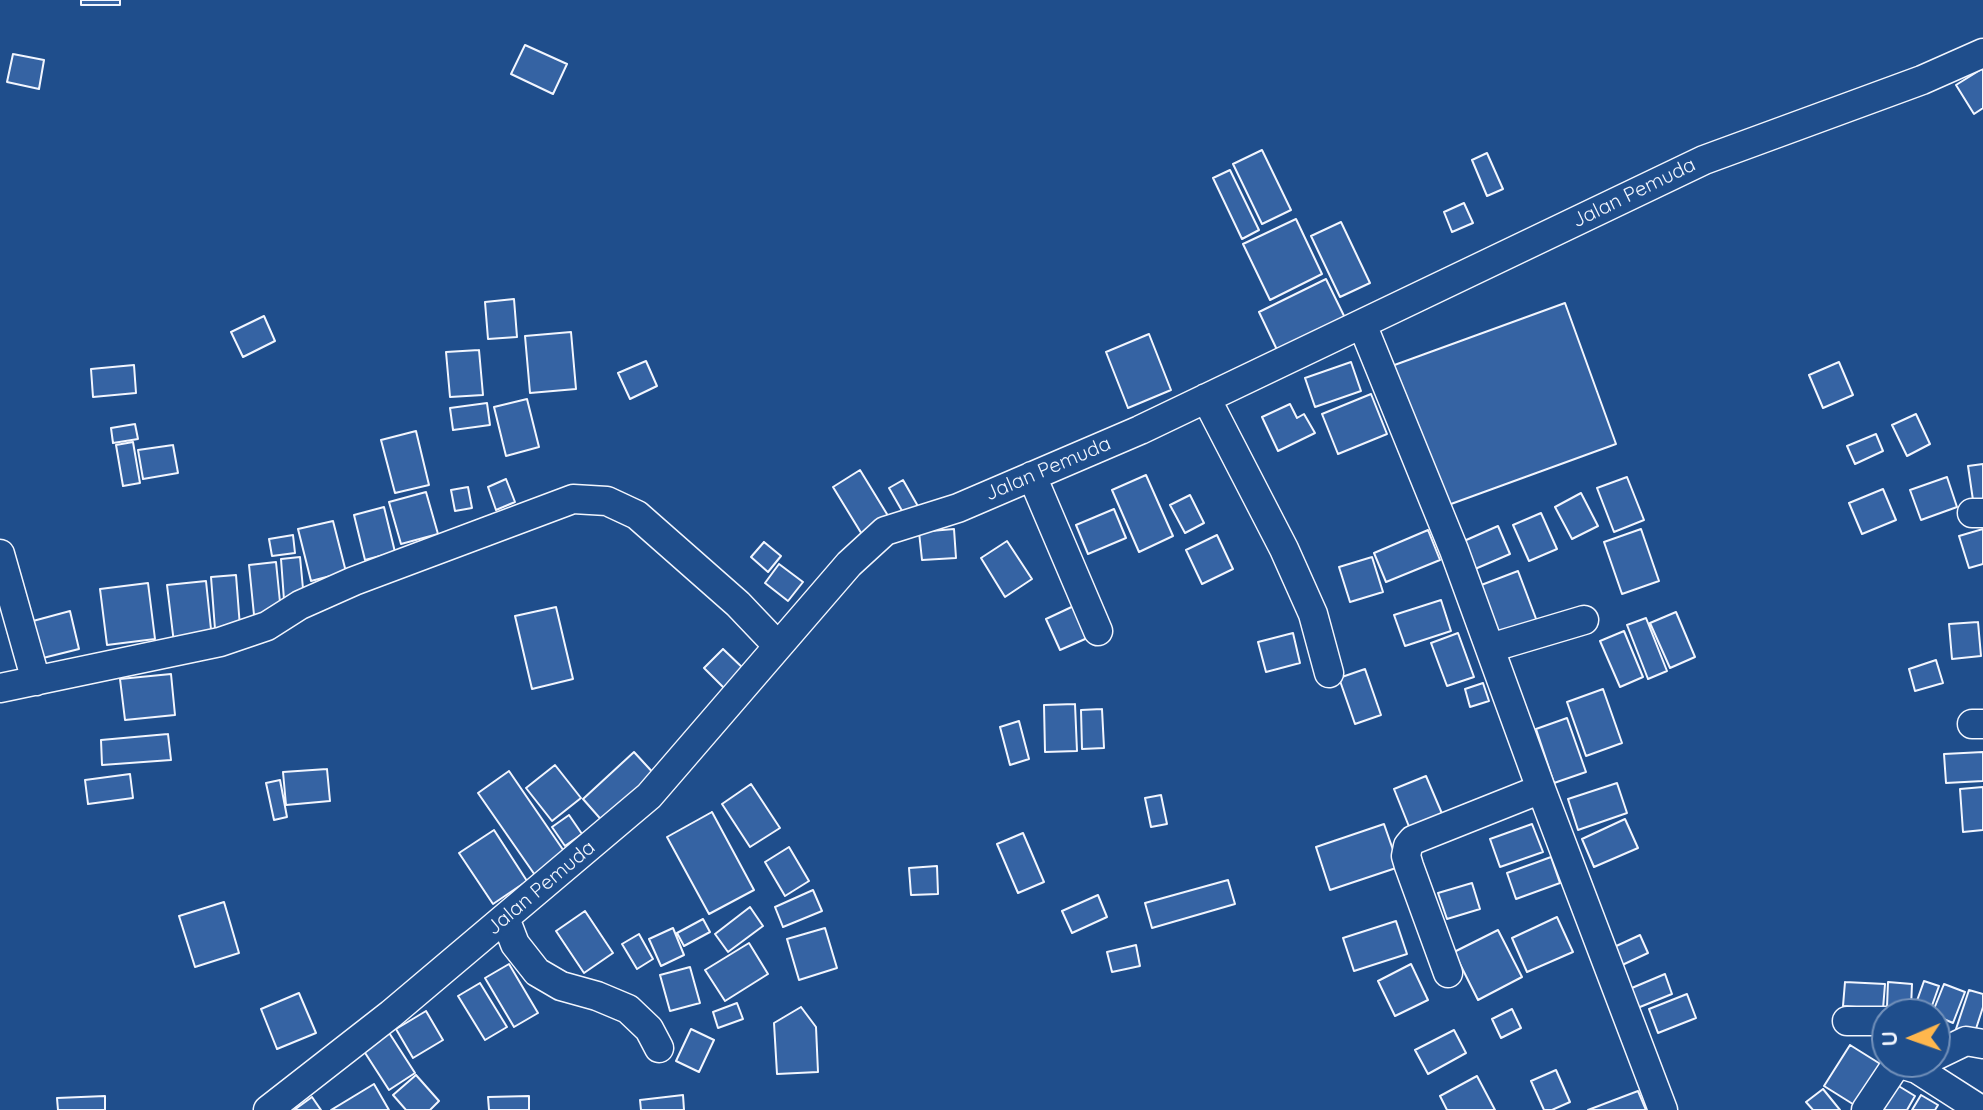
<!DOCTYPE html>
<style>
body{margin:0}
#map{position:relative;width:1983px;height:1110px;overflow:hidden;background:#1f4e8c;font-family:Quicksand,sans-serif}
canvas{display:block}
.north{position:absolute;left:1871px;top:998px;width:80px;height:80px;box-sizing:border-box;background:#1f4e8c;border:2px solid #7391ba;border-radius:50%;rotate:268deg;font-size:22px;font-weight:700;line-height:32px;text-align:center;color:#f2f6ff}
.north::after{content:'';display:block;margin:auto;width:28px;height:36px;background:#ffb74d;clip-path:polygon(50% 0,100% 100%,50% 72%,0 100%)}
</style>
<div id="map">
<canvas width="1983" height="1110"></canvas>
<div class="north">U</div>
</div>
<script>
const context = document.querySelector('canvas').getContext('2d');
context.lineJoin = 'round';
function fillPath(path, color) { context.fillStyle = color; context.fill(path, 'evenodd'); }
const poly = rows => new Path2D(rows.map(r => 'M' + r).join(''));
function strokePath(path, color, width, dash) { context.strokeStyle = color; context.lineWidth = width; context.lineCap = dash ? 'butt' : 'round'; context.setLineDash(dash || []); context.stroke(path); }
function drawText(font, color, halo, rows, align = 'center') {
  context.font = font + ' Quicksand,sans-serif'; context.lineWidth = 6; context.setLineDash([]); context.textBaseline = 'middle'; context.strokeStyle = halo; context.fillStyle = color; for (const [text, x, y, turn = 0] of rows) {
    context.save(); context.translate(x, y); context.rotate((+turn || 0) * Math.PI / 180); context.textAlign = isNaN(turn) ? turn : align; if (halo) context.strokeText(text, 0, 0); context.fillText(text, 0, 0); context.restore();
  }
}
const building = poly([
 [81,0,120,0,120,5,81,5,81,0],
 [525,45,567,64,553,94,511,74,525,45],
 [13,54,44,60,39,89,7,82,13,54],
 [1983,68,1983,108,1974,114,1956,85,1983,68],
 [1262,150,1291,210,1262,224,1233,164,1262,150],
 [1487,153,1503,189,1487,196,1472,160,1487,153],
 [1230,170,1259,230,1242,239,1213,178,1230,170],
 [1464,203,1473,223,1452,232,1444,212,1464,203],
 [1296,219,1322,274,1270,300,1243,244,1296,219],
 [1341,222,1370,283,1340,297,1311,236,1341,222],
 [1326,279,1347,322,1279,354,1259,312,1326,279],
 [514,299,517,337,488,339,485,302,514,299],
 [1565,303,1616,444,1440,508,1389,367,1565,303],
 [264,316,275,341,243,357,231,332,264,316],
 [571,332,576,389,530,393,525,336,571,332],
 [1149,334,1171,390,1128,408,1106,352,1149,334],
 [479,350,483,395,450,397,446,352,479,350],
 [646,361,657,386,630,399,618,373,646,361],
 [1351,362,1361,391,1315,407,1305,378,1351,362],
 [1839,362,1853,395,1823,408,1809,375,1839,362],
 [134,365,136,393,93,397,91,369,134,365],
 [1371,394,1387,434,1338,454,1322,414,1371,394],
 [527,399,539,447,506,456,494,407,527,399],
 [487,403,490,425,453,430,450,408,487,403],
 [1290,404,1297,418,1304,414,1315,433,1278,451,1262,417,1290,404],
 [1916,414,1930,444,1907,456,1892,425,1916,414],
 [135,424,138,439,113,443,111,428,135,424],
 [416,431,429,485,395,493,381,440,416,431],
 [1876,434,1883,451,1855,464,1847,446,1876,434],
 [133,442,140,483,123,486,116,445,133,442],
 [173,445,178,473,143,479,138,450,173,445],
 [1983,464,1983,506,1974,507,1968,466,1983,464],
 [860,470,890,519,863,536,833,487,860,470],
 [1146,475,1173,536,1139,552,1112,490,1146,475],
 [1627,477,1644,520,1614,532,1597,488,1627,477],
 [1947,477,1957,507,1921,520,1910,490,1947,477],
 [506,479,515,502,496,510,488,487,506,479],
 [903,480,919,508,905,516,889,488,903,480],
 [468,487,472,508,455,511,451,490,468,487],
 [1883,489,1896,520,1862,534,1849,503,1883,489],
 [426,492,438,534,401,544,389,502,426,492],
 [1581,493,1598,526,1572,539,1555,507,1581,493],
 [1190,495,1204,523,1185,533,1170,505,1190,495],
 [384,507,395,552,365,560,354,515,384,507],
 [1114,509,1126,538,1088,554,1076,525,1114,509],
 [1541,513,1557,549,1529,561,1513,525,1541,513],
 [333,521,346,572,311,581,298,529,333,521],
 [1498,526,1510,554,1475,569,1464,541,1498,526],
 [954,529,956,558,922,560,919,532,954,529],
 [1641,529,1659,581,1622,594,1604,542,1641,529],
 [1983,529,1983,564,1969,568,1959,536,1983,529],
 [1428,530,1440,560,1386,582,1374,553,1428,530],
 [293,535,295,553,272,556,269,539,293,535],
 [1217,535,1233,569,1202,584,1186,550,1217,535],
 [1007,541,1032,579,1005,597,981,558,1007,541],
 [764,542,781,556,768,572,751,557,764,542],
 [300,557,304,599,284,600,281,559,300,557],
 [1372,557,1383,592,1350,602,1339,567,1372,557],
 [276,562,281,612,254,615,249,565,276,562],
 [779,564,803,582,788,601,765,583,779,564],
 [1518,571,1538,624,1496,640,1476,587,1518,571],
 [236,575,240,627,215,629,211,577,236,575],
 [206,581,212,639,174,643,167,585,206,581],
 [148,583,155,639,107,645,100,589,148,583],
 [1441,600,1451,631,1405,646,1394,615,1441,600],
 [1078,604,1092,636,1060,650,1046,619,1078,604],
 [556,607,573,679,532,689,515,616,556,607],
 [70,611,79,649,43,658,33,621,70,611],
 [1676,612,1695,657,1670,668,1650,623,1676,612],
 [1646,618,1667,671,1648,679,1627,625,1646,618],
 [1978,622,1981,656,1952,659,1949,624,1978,622],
 [1624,631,1643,677,1620,687,1600,641,1624,631],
 [1293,633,1300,663,1266,672,1258,642,1293,633],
 [1458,633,1474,677,1447,686,1431,643,1458,633],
 [723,649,745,670,726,690,704,668,723,649],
 [1936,660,1943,683,1915,691,1909,669,1936,660],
 [1365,669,1381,715,1355,724,1339,678,1365,669],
 [171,674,175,715,125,720,120,679,171,674],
 [1483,683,1489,701,1470,707,1465,689,1483,683],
 [1603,689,1622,743,1586,756,1567,702,1603,689],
 [1075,704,1077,751,1045,752,1044,705,1075,704],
 [1102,709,1104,748,1082,749,1081,710,1102,709],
 [1567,718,1586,772,1554,783,1536,729,1567,718],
 [1019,721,1029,759,1010,765,1000,727,1019,721],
 [168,734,171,760,102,765,101,740,168,734],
 [634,752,657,777,605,824,583,799,634,752],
 [1983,752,1983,781,1946,783,1944,754,1983,752],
 [555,765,581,798,552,821,526,788,555,765],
 [327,769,330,801,286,805,283,772,327,769],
 [509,771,568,857,537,878,478,793,509,771],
 [130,774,133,798,88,804,85,780,130,774],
 [1426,776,1443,816,1410,829,1394,789,1426,776],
 [280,780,287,817,274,820,266,783,280,780],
 [1617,783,1627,813,1578,830,1568,799,1617,783],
 [751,784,780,828,750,847,722,804,751,784],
 [1983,787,1983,830,1963,832,1960,789,1983,787],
 [1161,795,1167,824,1151,827,1145,798,1161,795],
 [712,812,754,890,709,914,667,837,712,812],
 [569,815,582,834,565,846,552,827,569,815],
 [1625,819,1638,848,1594,867,1582,839,1625,819],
 [1384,824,1399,867,1330,890,1316,847,1384,824],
 [1532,824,1543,852,1500,867,1490,839,1532,824],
 [494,830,527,881,493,904,459,853,494,830],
 [1023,833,1044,882,1018,893,997,844,1023,833],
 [789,847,809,881,785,896,765,862,789,847],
 [1551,857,1560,883,1516,899,1507,873,1551,857],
 [937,866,938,894,911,895,909,868,937,866],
 [1228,880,1235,904,1152,928,1145,903,1228,880],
 [1472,883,1480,909,1447,919,1438,893,1472,883],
 [813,890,822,911,783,927,775,907,813,890],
 [1098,895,1107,917,1072,933,1062,911,1098,895],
 [224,902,239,953,195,967,179,916,224,902],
 [750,907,763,926,728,952,715,934,750,907],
 [585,911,613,953,584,973,556,931,585,911],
 [1557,917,1573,952,1527,972,1512,938,1557,917],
 [703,919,710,932,684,946,677,933,703,919],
 [1396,921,1407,954,1354,971,1343,938,1396,921],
 [673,928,684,955,661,966,649,939,673,928],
 [825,928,837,968,799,980,787,939,825,928],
 [1498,930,1522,977,1478,1000,1454,952,1498,930],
 [639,934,653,959,637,969,622,944,639,934],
 [1640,935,1648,953,1620,966,1612,948,1640,935],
 [749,943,768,974,725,1001,705,970,749,943],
 [1136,945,1140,966,1112,972,1107,952,1136,945],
 [509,964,538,1013,514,1027,485,978,509,964],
 [1411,964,1428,1000,1395,1016,1378,981,1411,964],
 [690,967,700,1003,670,1011,660,975,690,967],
 [1665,974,1672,994,1635,1009,1627,990,1665,974],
 [1924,981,1939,986,1929,1014,1914,1009,1924,981],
 [1845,982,1885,984,1883,1009,1843,1006,1845,982],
 [1888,982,1912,984,1911,1008,1887,1007,1888,982],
 [480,983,507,1027,485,1040,458,996,480,983],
 [1944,984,1965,992,1953,1023,1932,1014,1944,984],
 [1969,990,1983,994,1983,1007,1974,1035,1956,1029,1969,990],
 [299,993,316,1033,277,1049,261,1009,299,993],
 [1687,994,1696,1018,1658,1033,1649,1009,1687,994],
 [737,1003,743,1019,718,1028,713,1012,737,1003],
 [801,1007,816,1027,818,1072,777,1074,774,1023,801,1007],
 [1512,1009,1521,1028,1501,1038,1492,1019,1512,1009],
 [426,1011,443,1040,413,1058,396,1029,426,1011],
 [386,1028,415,1073,389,1090,360,1045,386,1028],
 [691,1029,714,1040,699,1072,676,1061,691,1029],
 [1454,1030,1466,1053,1428,1074,1415,1050,1454,1030],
 [1850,1045,1882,1065,1856,1106,1824,1086,1850,1045],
 [1556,1070,1570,1102,1552,1110,1544,1110,1531,1081,1556,1070],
 [416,1075,439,1101,430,1110,406,1110,393,1095,416,1075],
 [1477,1076,1495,1110,1447,1110,1440,1096,1477,1076],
 [374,1084,389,1110,331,1110,374,1084],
 [1897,1085,1915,1096,1907,1110,1882,1110,1897,1085],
 [1823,1089,1840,1110,1813,1110,1806,1102,1823,1089],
 [1638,1091,1646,1110,1588,1110,1638,1091],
 [683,1095,684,1110,641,1110,640,1100,683,1095],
 [1921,1095,1938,1105,1935,1110,1912,1110,1921,1095],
 [105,1096,105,1110,58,1110,57,1098,105,1096],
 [529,1096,529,1110,489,1110,488,1097,529,1096],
 [312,1097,321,1110,294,1110,312,1097]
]);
const minor = poly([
 [1362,324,1454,550,1541,789,1663,1110],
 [1206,398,1284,549,1313,614,1329,673],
 [1032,476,1098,631],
 [1972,513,1983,513],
 [0,554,36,681],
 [1490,648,1584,620],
 [0,688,220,642,267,626,300,605,354,581,573,499,607,501,637,515,738,604,778,646],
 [1972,724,1983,724],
 [505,918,515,944,537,972,561,986,597,996,628,1009,649,1029,659,1048],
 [1448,973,1409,866,1406,856,1408,846,1413,840,1541,789],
 [1847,1021,1887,1021],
 [1935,1056,1966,1041,1983,1044],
 [1897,1063,1917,1069,1981,1110],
 [268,1110,391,1014,649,796,849,564,885,531,958,508,1140,430,1704,160,1922,80,1983,53],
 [1866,1110,1898,1062]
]);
const streetNames = [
 ["Jalan Pemuda",1634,193,-26],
 ["Jalan Pemuda",1048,469,-23],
 ["Jalan Pemuda",541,888,-40]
];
fillPath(building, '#3563a3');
strokePath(building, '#f2f6ff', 2);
strokePath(minor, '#f2f6ff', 31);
strokePath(minor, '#1f4e8c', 28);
drawText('20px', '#f2f6ff', '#1f4e8c', streetNames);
</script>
